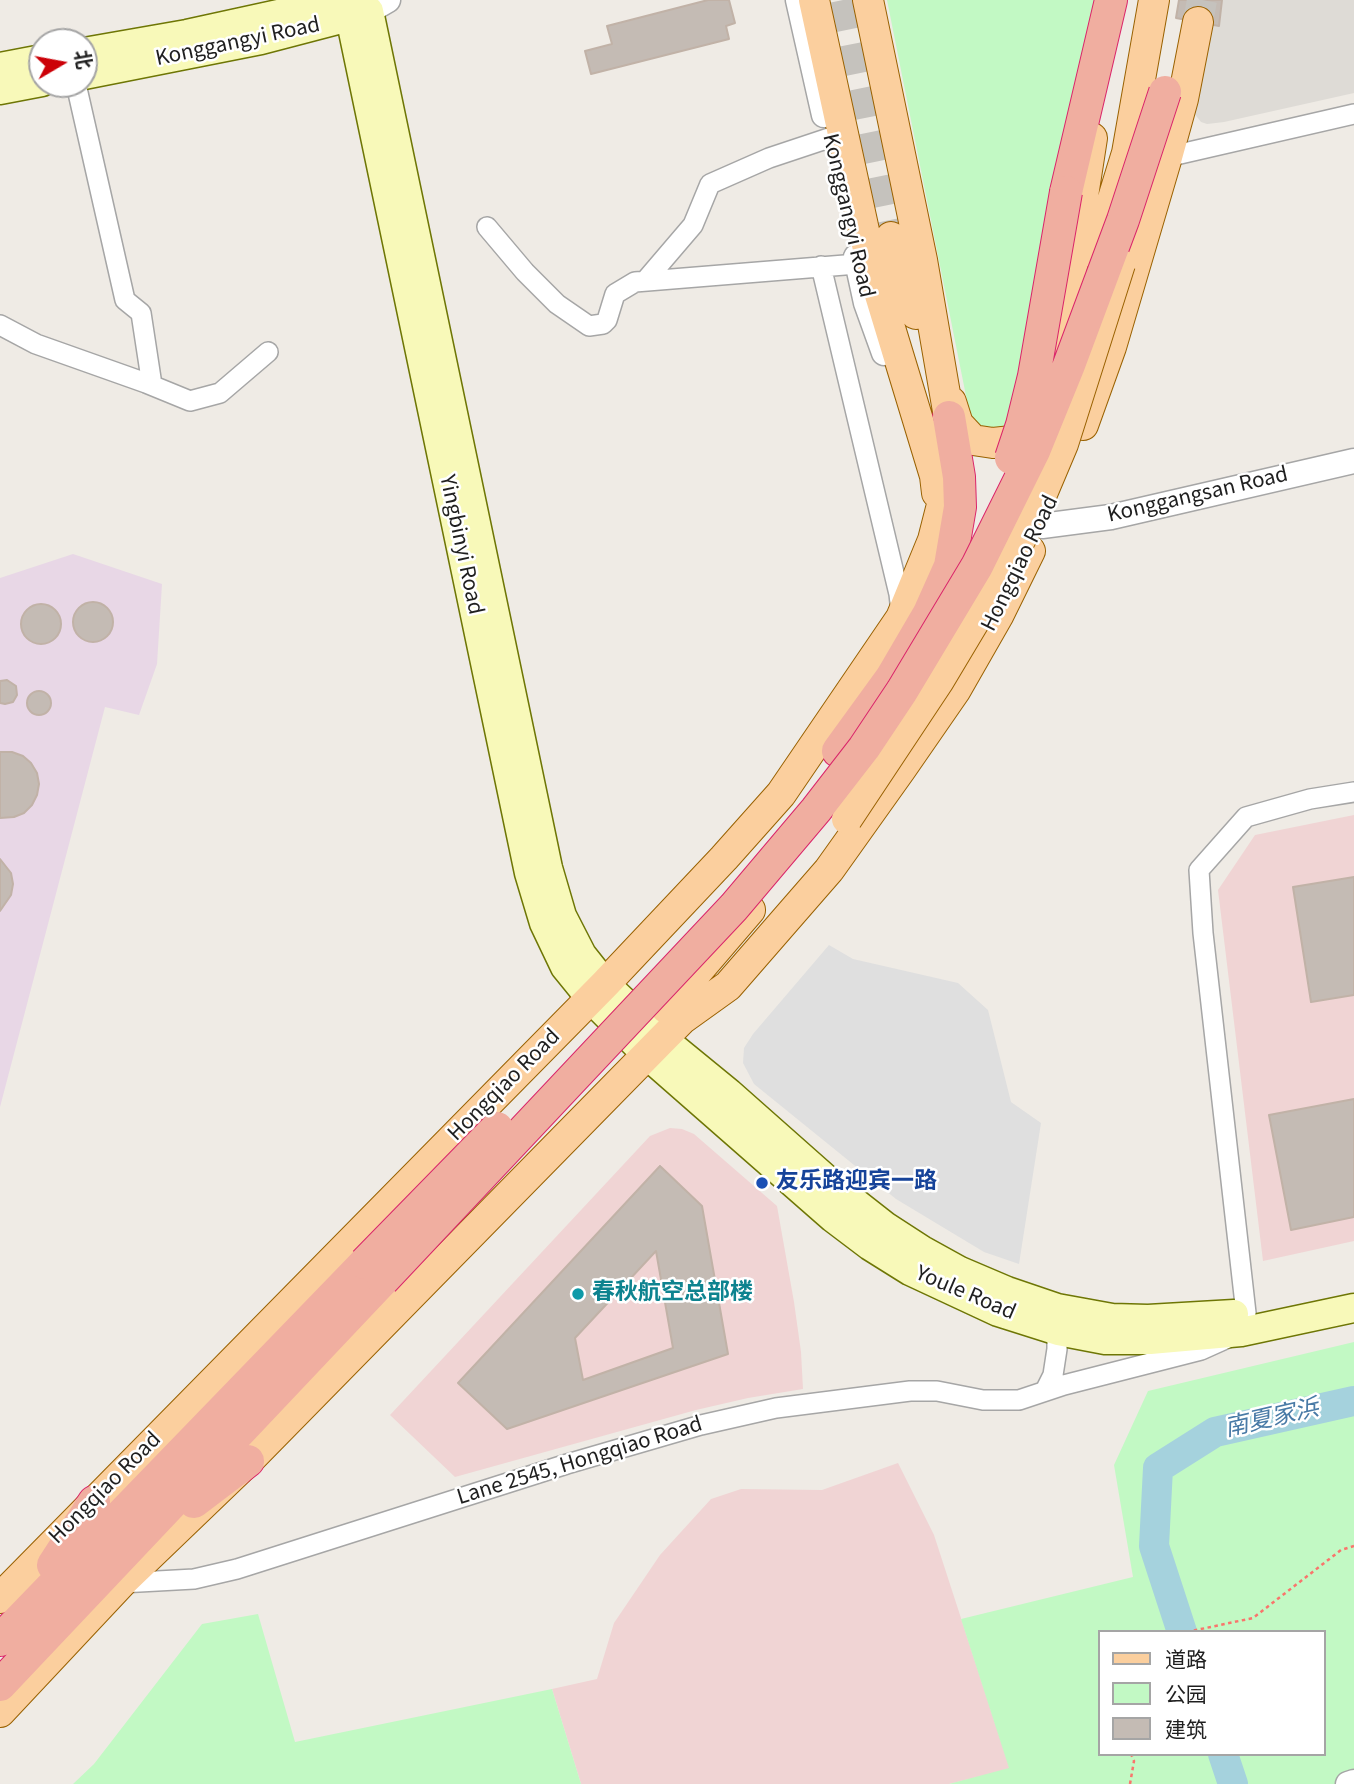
<!DOCTYPE html>
<meta charset="utf-8">
<style>
body{margin:0}
#map{position:relative;width:1354px;height:1784px;overflow:hidden;background:#efebe5;font-family:"Source Sans 3","Noto Sans SC",sans-serif}
canvas{display:block}
.legend{position:absolute;left:1098px;top:1630px;width:228px;height:126px;box-sizing:border-box;background:#fff;border:2px solid #a5a5a5;margin:0;padding:9px 12px;list-style:none;font-size:21px;color:#1f1f1f}
.legend li{display:flex;align-items:center;gap:14px;height:35px}
.legend b{width:35px;border:2px solid #a5a5a5}
.north{position:absolute;left:28px;top:28px;width:70px;height:70px;box-sizing:border-box;background:#fff;border:2px solid #a5a5a5;border-radius:50%;rotate:80deg;font-size:19px;font-weight:700;line-height:28px;text-align:center;color:#1f1f1f}
.north::after{content:'';display:block;margin:auto;width:24px;height:32px;background:#cc0108;clip-path:polygon(50% 0,100% 100%,50% 72%,0 100%)}
</style>
<div id="map">
<canvas width="1354" height="1784"></canvas>
<ul class="legend">
<li><b style="height:9px;background:#fbcf9e"></b>道路</li>
<li><b style="height:19px;background:#c2f9c4"></b>公园</li>
<li><b style="height:19px;background:#c4bbb4"></b>建筑</li>
</ul>
<div class="north">北</div>
</div>
<script>
const context = document.querySelector('canvas').getContext('2d');
context.lineJoin = 'round';
function fillPath(path, color) { context.fillStyle = color; context.fill(path, 'evenodd'); }
const poly = rows => new Path2D(rows.map(r => 'M' + r).join(''));
function strokePath(path, color, width, dash) { context.strokeStyle = color; context.lineWidth = width; context.lineCap = dash ? 'butt' : 'round'; context.setLineDash(dash || []); context.stroke(path); }
function drawText(font, color, halo, rows, align = 'center') {
  context.font = font + ' "Source Sans 3","Noto Sans SC",sans-serif'; context.lineWidth = 5; context.setLineDash([]); context.textBaseline = 'middle'; context.strokeStyle = halo; context.fillStyle = color; for (const [text, x, y, turn = 0] of rows) {
    context.save(); context.translate(x, y); context.rotate((+turn || 0) * Math.PI / 180); context.textAlign = isNaN(turn) ? turn : align; if (halo) context.strokeText(text, 0, 0); context.fillText(text, 0, 0); context.restore();
  }
}
const commercial = poly([
 [1354,815,1354,1241,1263,1261,1218,890,1255,835],
 [670,1128,682,1129,694,1134,777,1206,794,1302,801,1352,803,1389,748,1398,696,1410,455,1477,390,1415,650,1136],
 [898,1463,934,1535,1010,1769,949,1784,581,1784,552,1689,597,1679,614,1623,660,1555,711,1499,741,1489,822,1490]
]);
const industrial = poly([
 [73,554,162,584,157,664,139,715,105,707,0,1107,0,578]
]);
const airport = poly([
 [1179,0,1354,0,1354,93,1224,122,1207,124,1201,122,1193,112,1201,23,1176,18]
]);
const park = poly([
 [887,0,1096,0,1014,427,974,436],
 [1354,1342,1354,1784,949,1784,1009,1768,961,1619,1133,1577,1114,1465,1148,1391],
 [1100,1632,1324,1632,1324,1754,1100,1754],
 [258,1614,295,1742,552,1689,581,1784,73,1784,94,1764,202,1624]
]);
const parking = poly([
 [829,945,853,959,958,983,988,1010,1011,1102,1041,1123,1019,1264,984,1252,896,1199,754,1084,743,1063,744,1048,753,1034]
]);
const river = poly([
 [1182,1632,1154,1546,1158,1468,1215,1432,1354,1401],
 [1223,1754,1233,1784]
]);
const building = poly([
 [708,0,729,0,735,23,726,26,729,39,591,74,585,51,612,44,607,26,708,0],
 [1179,0,1222,0,1219,26,1176,18,1179,0],
 '73 622a20 20 0 1 1 40 0a20 20 0 1 1-40 0Z',
 '21 624a20 20 0 1 1 40 0a20 20 0 1 1-40 0Z',
 [7,680,16,686,17,695,13,702,5,704,0,703,0,681,7,680],
 '27 703a12 12 0 1 1 24 0a12 12 0 1 1-24 0Z',
 [0,752,12,752,23,756,31,763,37,773,39,784,37,795,32,805,24,813,14,817,0,818,0,752],
 [0,859,11,873,13,884,11,895,0,911,0,859],
 [1354,877,1354,995,1311,1002,1293,887,1354,877],
 [1354,1099,1354,1217,1291,1230,1269,1115,1354,1099],
 [660,1166,702,1206,728,1354,507,1429,458,1383,660,1166],
 [656,1251,673,1348,583,1380,575,1338,656,1251]
]);
const primaryTunnel = poly([
 [843,0,891,237],
 [1198,22,1202,0]
]);
const path = poly([
 [1187,1632,1253,1618,1341,1550,1354,1546],
 [1130,1784,1134,1761,1131,1754]
]);
const minor = poly([
 [76,84,125,300,141,313,152,385],
 [1167,157,1354,114],
 [487,227,525,272,557,304,589,326,603,324,607,320,615,294,635,282,857,264],
 [821,266,899,594,901,612],
 [646,280,693,225,710,184,769,158,829,138],
 [0,325,36,344,146,383,190,401,220,393,268,352],
 [1045,1391,1053,1375,1057,1349,1057,1321],
 [121,1583,194,1579,237,1569,567,1464,701,1425,776,1408,910,1391,937,1391,983,1400,1019,1400,1064,1385,1201,1350,1241,1332,1246,1313,1203,933,1199,870,1246,817,1310,799,1354,792]
]);
const tertiary = poly([
 [798,0,824,115],
 [369,11,388,0],
 [856,257,866,303,884,353],
 [1042,526,1111,517,1354,461],
 [1348,1784,1354,1782]
]);
const secondary = poly([
 [355,0,350,17,529,873,544,923,565,967,591,999,647,1055,833,1218,870,1246,910,1271,998,1312,1058,1331,1105,1340,1150,1340,1241,1332,1354,1308],
 [359,0,369,11,548,868,562,916,582,955,605,984,663,1039,729,1093,834,1186,885,1226,922,1250,960,1271,1007,1291,1057,1308,1112,1318,1148,1319,1234,1314],
 [84,52,187,34,342,0],
 [0,67,42,59],
 [84,75,261,40,368,12],
 [0,90,42,82]
]);
const primary = poly([
 [814,0,873,272,935,476,937,493],
 [891,237,916,314],
 [1096,254,1127,153,1154,0],
 [1054,383,1092,138],
 [951,402,958,424,973,440,993,443,1012,441,1029,433,1034,427],
 [1083,425,1111,347,1167,157,1183,99,1198,22],
 [666,1008,750,910],
 [0,1598,605,984,724,858,781,794,901,618,933,540,945,493,949,463,949,417,922,260,868,0],
 [0,1712,121,1583,248,1461,682,1019,728,986,829,870,901,769,955,691,999,614,1030,551]
]);
const trunk = poly([
 [1066,192,1111,0],
 [838,751,891,678,929,613,950,566,960,507,959,477,949,417],
 [194,1502,248,1461],
 [53,1565,94,1502],
 [0,1640,365,1263],
 [0,1685,383,1280]
]);
const primaryBridge = poly([
 [847,819,938,682,1002,575,1033,515,1063,444,1120,264]
]);
const trunkBridge = poly([
 [1011,458,1022,425,1034,376,1066,192],
 [365,1263,497,1128],
 [383,1280,734,907,816,810,864,748,902,691,977,566,1034,451,1069,365,1123,220,1165,92]
]);
const markers = [
 [762,1183,7,"#1a4fb4"],
 [578,1294,7,"#0f9aa8"]
];
const streetNames = [
 ["Konggangyi Road",238,43,-12],
 ["Konggangyi Road",847,216,77],
 ["Konggangsan Road",1198,496,-13],
 ["Yingbinyi Road",460,545,78],
 ["Hongqiao Road",1021,564,-64],
 ["Hongqiao Road",505,1086,-45],
 ["Youle Road",965,1294,23],
 ["Lane 2545, Hongqiao Road",580,1462,-17],
 ["Hongqiao Road",106,1489,-45]
];
const transitNames = [
 ["友乐路迎宾一路",776,1183]
];
const cultureNames = [
 ["春秋航空总部楼",592,1294]
];
const waterNames = [
 ["南夏家浜",1272,1420,-13]
];
fillPath(commercial, '#f0d4d4');
fillPath(industrial, '#e8d7e6');
fillPath(airport, '#dedbd6');
fillPath(park, '#c2f9c4');
fillPath(parking, '#dfdfdf');
strokePath(river, '#a5d2dd', 30);
fillPath(building, '#c4bbb4');
strokePath(building, '#c1b2a7', 2);
strokePath(primaryTunnel, '#c5c2bd', 30, [30, 15]);
strokePath(minor, '#a6a6a6', 22);
strokePath(tertiary, '#a6a6a6', 27);
strokePath(secondary, '#6e7605', 31);
strokePath(primary, '#996101', 32);
strokePath(trunk, '#da256a', 34);
strokePath(path, '#f9756c', 2.5, [3.5, 3.5]);
strokePath(minor, '#fff', 19);
strokePath(tertiary, '#fff', 24);
strokePath(secondary, '#f8f9b9', 28);
strokePath(primary, '#fbcf9e', 30);
strokePath(trunk, '#f0aea0', 32);
strokePath(primaryBridge, '#996101', 32, []);
strokePath(trunkBridge, '#da256a', 34, []);
strokePath(primaryBridge, '#fbcf9e', 30);
strokePath(trunkBridge, '#f0aea0', 32);
for (const [x, y, r, color] of markers) { const dot = new Path2D(); dot.arc(x, y, r, 0, 2 * Math.PI); context.fillStyle = color; context.fill(dot); strokePath(dot, '#fff', 2.5); }
drawText('23px', '#1f1f1f', '#fff', streetNames);
drawText('bold 23px', '#164399', '#fff', transitNames, 'left');
drawText('bold 23px', '#0d838f', '#fff', cultureNames, 'left');
drawText('italic 24px', '#487aa6', '#fff', waterNames);
</script>
